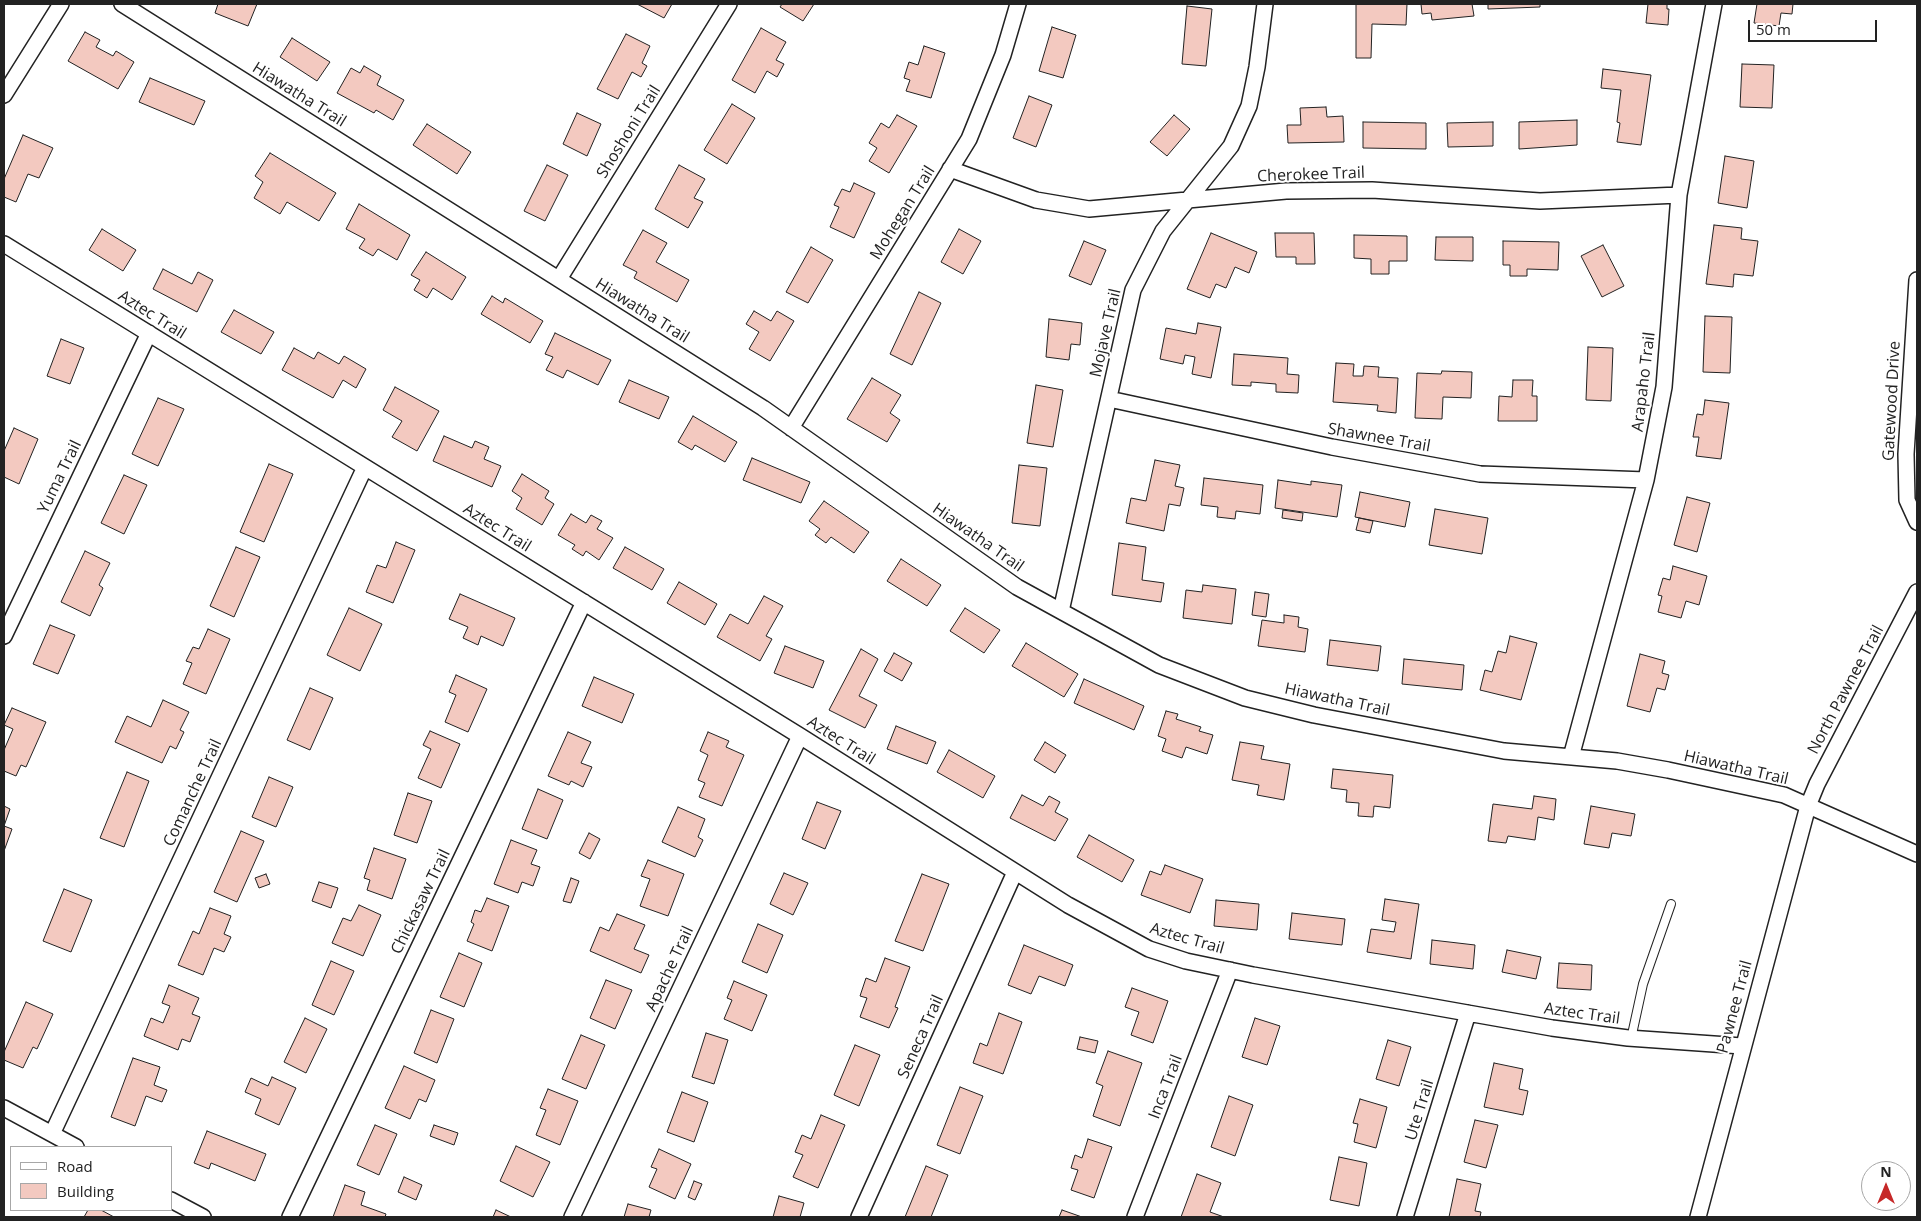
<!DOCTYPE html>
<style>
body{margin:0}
#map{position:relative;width:1921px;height:1221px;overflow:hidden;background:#fff;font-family:"Open Sans",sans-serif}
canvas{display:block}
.frame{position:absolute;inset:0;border:5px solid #222;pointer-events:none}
.legend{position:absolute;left:10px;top:1146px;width:162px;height:65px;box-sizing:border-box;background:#fff;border:1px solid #a7a7a7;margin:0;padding:6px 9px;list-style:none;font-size:15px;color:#222}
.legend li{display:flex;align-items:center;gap:10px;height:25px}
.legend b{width:25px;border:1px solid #a7a7a7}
.north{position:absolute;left:1861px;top:1161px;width:50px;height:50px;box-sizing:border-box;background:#fff;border:1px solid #a7a7a7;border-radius:50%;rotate:0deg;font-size:14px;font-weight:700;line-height:20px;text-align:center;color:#222}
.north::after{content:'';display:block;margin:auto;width:18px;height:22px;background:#c62828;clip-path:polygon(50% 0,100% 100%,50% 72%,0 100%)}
.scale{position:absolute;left:1748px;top:20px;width:129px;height:22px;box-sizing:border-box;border:2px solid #222;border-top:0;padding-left:6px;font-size:15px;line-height:18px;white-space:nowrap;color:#222;-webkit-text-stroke:4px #fff;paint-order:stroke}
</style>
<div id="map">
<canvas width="1921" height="1221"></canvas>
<div class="frame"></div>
<ul class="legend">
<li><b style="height:6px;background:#fff"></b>Road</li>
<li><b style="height:14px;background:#f3c9c0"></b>Building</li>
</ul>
<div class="north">N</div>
<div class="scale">50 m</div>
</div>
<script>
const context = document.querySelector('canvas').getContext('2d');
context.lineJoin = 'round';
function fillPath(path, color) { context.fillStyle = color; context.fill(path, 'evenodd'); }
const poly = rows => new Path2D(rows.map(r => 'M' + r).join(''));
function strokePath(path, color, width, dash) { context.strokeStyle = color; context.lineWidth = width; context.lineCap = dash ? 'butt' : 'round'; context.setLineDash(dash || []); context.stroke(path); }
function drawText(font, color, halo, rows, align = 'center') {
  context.font = font + ' "Open Sans",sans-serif'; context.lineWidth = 4; context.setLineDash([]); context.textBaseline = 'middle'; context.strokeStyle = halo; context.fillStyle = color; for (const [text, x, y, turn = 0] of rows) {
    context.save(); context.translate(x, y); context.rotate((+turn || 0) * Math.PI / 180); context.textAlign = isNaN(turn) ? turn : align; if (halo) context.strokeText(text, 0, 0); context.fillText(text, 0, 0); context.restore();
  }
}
const building = poly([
 [218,4,257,4,248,26,215,13,218,4],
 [637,4,672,4,664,18,637,4],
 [782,4,814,4,803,21,780,7,782,4],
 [1356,4,1407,4,1406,25,1372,24,1371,58,1356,58,1356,4],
 [1421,4,1472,4,1474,16,1432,20,1431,13,1422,14,1421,4],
 [1488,4,1540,4,1540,7,1488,9,1488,4],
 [1648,4,1667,4,1667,9,1669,9,1668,25,1646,23,1648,4],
 [1757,4,1793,4,1792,14,1781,13,1779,26,1754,23,1757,4],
 [1187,6,1212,9,1206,66,1182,64,1187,6],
 [1052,27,1076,35,1063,78,1039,71,1052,27],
 [761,28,786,42,776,60,784,64,777,77,767,71,755,93,732,80,761,28],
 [85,32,100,40,96,47,113,56,116,51,134,62,118,89,68,61,85,32],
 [626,34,650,46,642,63,647,66,641,77,632,72,618,99,597,89,626,34],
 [292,38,330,62,317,81,280,57,292,38],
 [924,46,945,53,931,98,906,91,910,80,904,78,909,62,918,65,924,46],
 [1742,64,1774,65,1772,108,1740,107,1742,64],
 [364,66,381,76,377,85,404,100,393,120,376,110,374,113,337,93,351,68,360,73,364,66],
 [1603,69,1651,75,1641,145,1617,142,1620,123,1617,122,1621,90,1601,88,1603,69],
 [150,78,205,101,194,125,139,102,150,78],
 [1029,96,1052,105,1036,147,1013,138,1029,96],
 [732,104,755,118,727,164,704,150,732,104],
 [1326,107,1327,117,1343,116,1344,142,1288,143,1287,125,1301,125,1300,108,1326,107],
 [577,113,601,124,587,156,563,144,577,113],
 [897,115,917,126,889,173,869,161,877,148,869,143,881,123,889,128,897,115],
 [1174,115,1190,129,1167,156,1150,142,1174,115],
 [1577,120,1577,145,1519,149,1519,122,1577,120],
 [1363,122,1426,123,1426,149,1363,148,1363,122],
 [1493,122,1493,146,1448,147,1447,123,1493,122],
 [427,124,471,152,457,174,413,145,427,124],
 [23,135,53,148,39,178,28,174,16,202,4,197,4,179,23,135],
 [270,153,336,193,319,221,287,202,280,214,254,198,263,182,255,176,270,153],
 [1725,156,1754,161,1747,208,1718,203,1725,156],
 [547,165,568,175,545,221,524,211,547,165],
 [679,165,705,179,694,198,703,202,688,228,655,209,679,165],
 [854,183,875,193,854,238,830,227,839,207,834,205,842,189,850,192,854,183],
 [359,204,410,235,397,260,378,249,373,256,359,248,365,239,346,229,359,204],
 [1714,225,1742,228,1741,239,1758,241,1753,276,1734,274,1733,287,1706,284,1714,225],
 [102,229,136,250,123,271,89,250,102,229],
 [959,229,981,241,963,274,941,262,959,229],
 [643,230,667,243,656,262,689,280,677,302,634,278,637,272,623,265,643,230],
 [1211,233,1257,252,1249,273,1235,267,1226,288,1216,284,1210,298,1187,289,1211,233],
 [1275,233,1314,233,1315,264,1296,264,1296,257,1276,257,1275,233],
 [1354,235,1407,236,1407,261,1389,261,1389,274,1371,274,1371,259,1354,258,1354,235],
 [1436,237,1473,237,1473,261,1435,260,1436,237],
 [1084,241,1106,250,1091,285,1069,276,1084,241],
 [1503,241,1559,242,1558,270,1527,269,1527,276,1510,276,1510,265,1503,265,1503,241],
 [1603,245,1624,286,1602,297,1581,256,1603,245],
 [811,247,833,260,808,303,786,292,811,247],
 [426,252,466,277,452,300,433,288,427,298,414,290,420,280,411,275,426,252],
 [163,269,192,284,198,272,213,280,197,312,153,289,163,269],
 [919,292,941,303,912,365,890,354,919,292],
 [492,296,503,303,505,298,543,321,530,343,481,314,492,296],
 [234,310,274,332,261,354,221,332,234,310],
 [754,311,771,321,777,311,794,321,770,361,749,349,759,332,746,324,754,311],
 [1705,316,1732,317,1730,373,1703,372,1705,316],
 [1049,319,1082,323,1080,345,1071,344,1069,360,1046,357,1049,319],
 [1198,323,1221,327,1211,378,1192,374,1195,357,1185,355,1183,364,1160,359,1166,328,1196,334,1198,323],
 [555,333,611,360,598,385,567,370,563,378,546,370,553,357,545,354,555,333],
 [61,339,84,348,70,384,47,376,61,339],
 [1588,347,1613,348,1611,401,1586,400,1588,347],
 [294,348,314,359,318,352,339,364,344,356,366,369,356,388,343,380,333,398,282,370,294,348],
 [1234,354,1288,358,1287,374,1299,375,1298,393,1276,392,1276,384,1251,382,1251,386,1232,385,1234,354],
 [1336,363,1354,364,1353,376,1363,376,1364,366,1379,367,1378,377,1398,378,1396,413,1377,411,1378,405,1333,402,1336,363],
 [1442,371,1472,372,1471,398,1443,397,1442,419,1415,418,1417,373,1441,374,1442,371],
 [872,378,901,395,890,413,900,420,887,442,847,419,872,378],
 [629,380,669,397,659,419,619,402,629,380],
 [1513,380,1533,380,1532,396,1537,396,1537,421,1498,421,1499,396,1512,397,1513,380],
 [1036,385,1063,390,1053,447,1027,443,1036,385],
 [395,387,439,411,417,451,392,437,402,421,383,410,395,387],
 [158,398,184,409,158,466,132,454,158,398],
 [1705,400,1729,403,1721,459,1696,456,1699,437,1693,437,1697,414,1703,415,1705,400],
 [693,416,737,442,725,462,695,445,692,450,678,442,693,416],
 [14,428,38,439,19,484,4,477,4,451,14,428],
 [444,436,472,448,475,441,489,447,484,459,501,466,492,487,433,461,444,436],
 [752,458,810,482,801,503,743,480,752,458],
 [1155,460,1180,465,1175,486,1184,488,1180,506,1169,504,1164,531,1126,523,1131,498,1146,501,1155,460],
 [269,464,293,474,264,542,240,532,269,464],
 [1019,465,1047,468,1040,526,1012,523,1019,465],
 [522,474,549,491,545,498,554,504,542,525,516,509,522,498,512,491,522,474],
 [124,475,147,485,124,534,101,523,124,475],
 [1204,478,1263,485,1260,514,1236,511,1235,519,1217,517,1218,507,1201,505,1204,478],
 [1278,480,1311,485,1311,481,1342,485,1337,517,1275,508,1278,480],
 [1360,492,1410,502,1405,527,1355,517,1360,492],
 [1687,497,1710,503,1697,552,1674,545,1687,497],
 [824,501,869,532,854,553,831,537,826,543,815,535,820,529,809,521,824,501],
 [1435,509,1488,518,1482,554,1429,545,1435,509],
 [1283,510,1303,513,1302,521,1282,518,1283,510],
 [571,514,586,523,591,515,602,521,597,529,613,538,599,560,586,551,583,556,572,549,575,545,558,535,571,514],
 [1359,518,1373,521,1370,533,1356,530,1359,518],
 [396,542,415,550,393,603,366,592,377,565,386,568,396,542],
 [1119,543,1146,547,1142,580,1164,583,1161,602,1112,595,1119,543],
 [236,547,260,557,234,617,210,606,236,547],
 [625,547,664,569,652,590,613,568,625,547],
 [85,551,110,563,99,585,103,588,90,616,61,602,85,551],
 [901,559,941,585,927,606,887,581,901,559],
 [1673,566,1707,576,1699,605,1686,601,1681,618,1658,612,1662,596,1658,595,1663,578,1670,580,1673,566],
 [679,582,717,604,705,625,667,603,679,582],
 [1203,585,1236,589,1232,624,1183,618,1186,590,1202,592,1203,585],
 [1255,592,1269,594,1266,617,1252,615,1255,592],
 [460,594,515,618,503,646,481,636,478,645,463,638,468,627,449,619,460,594],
 [764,596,783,606,766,636,772,639,760,661,717,637,730,614,748,624,764,596],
 [349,608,382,624,360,671,327,655,349,608],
 [965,608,1000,630,984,653,950,631,965,608],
 [1284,615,1299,617,1298,627,1308,629,1305,652,1258,646,1262,620,1284,623,1284,615],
 [50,625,75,635,58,674,33,664,50,625],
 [208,629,230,639,206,694,183,684,192,663,186,661,193,647,199,649,208,629],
 [1510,636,1537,643,1521,700,1480,690,1485,670,1492,672,1498,651,1506,653,1510,636],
 [1330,640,1381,646,1378,671,1327,665,1330,640],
 [1026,643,1078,674,1064,697,1012,666,1026,643],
 [785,646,824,661,813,688,774,673,785,646],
 [861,649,878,659,859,696,877,705,865,728,829,710,861,649],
 [894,653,912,663,902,681,884,671,894,653],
 [1640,654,1665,661,1662,673,1669,675,1665,690,1657,688,1650,712,1627,706,1640,654],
 [1404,659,1464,665,1462,690,1402,684,1404,659],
 [456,675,487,689,468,732,445,722,456,695,449,692,456,675],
 [594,677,634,694,622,723,582,706,594,677],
 [1084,679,1144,706,1134,730,1074,703,1084,679],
 [310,688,333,698,310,750,287,740,310,688],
 [163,700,189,712,180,730,184,732,176,749,170,746,162,763,115,742,127,716,151,727,163,700],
 [12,708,46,722,26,767,21,765,16,776,4,771,4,750,13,729,4,725,12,708],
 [1166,711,1178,714,1176,719,1201,727,1199,731,1213,735,1207,754,1186,747,1182,758,1162,751,1166,739,1158,736,1166,711],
 [896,726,936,742,927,764,887,749,896,726],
 [430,731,460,744,441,788,418,778,431,749,423,745,430,731],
 [568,732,591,742,581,763,592,767,583,787,571,781,569,785,548,776,568,732],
 [708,732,729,741,726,747,744,755,722,806,699,797,705,783,698,780,708,755,700,751,708,732],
 [1045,742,1066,755,1055,773,1034,760,1045,742],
 [1240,742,1264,746,1261,759,1290,764,1284,800,1257,795,1259,785,1232,780,1240,742],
 [949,750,995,776,983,798,937,772,949,750],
 [1333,769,1393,775,1390,808,1374,806,1373,817,1358,816,1359,803,1346,802,1347,790,1331,788,1333,769],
 [127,772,149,781,124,847,100,838,127,772],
 [269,777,293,787,276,827,252,817,269,777],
 [538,789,563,800,547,839,522,829,538,789],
 [408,793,432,801,417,843,394,835,408,793],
 [1022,795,1043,806,1049,796,1060,802,1055,812,1068,819,1055,841,1010,818,1022,795],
 [1534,796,1556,799,1554,820,1538,817,1535,840,1508,836,1506,843,1488,841,1493,804,1532,809,1534,796],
 [817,802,841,811,825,849,802,839,817,802],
 [4,806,10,809,4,826,4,806],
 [1591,806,1635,814,1631,836,1612,833,1609,848,1584,844,1591,806],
 [678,807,705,819,698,837,703,840,695,857,662,842,678,807],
 [4,826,12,829,4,851,4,826],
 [241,831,264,841,237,902,214,892,241,831],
 [589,833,600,839,590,859,579,853,589,833],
 [1089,835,1134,860,1122,882,1077,857,1089,835],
 [511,840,537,850,531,864,540,867,533,886,522,882,518,893,494,884,511,840],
 [374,848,406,859,392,899,367,890,370,880,364,878,374,848],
 [648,860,684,874,668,916,640,906,650,879,641,876,648,860],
 [1165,865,1203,879,1190,913,1141,895,1150,871,1161,875,1165,865],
 [784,873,808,883,793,915,770,904,784,873],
 [266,874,270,884,259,888,255,878,266,874],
 [922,874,949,884,923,951,895,941,922,874],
 [571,878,579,881,571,903,563,901,571,878],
 [319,882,338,888,331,908,312,901,319,882],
 [64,889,92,900,71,952,43,941,64,889],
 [487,898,509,906,492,951,467,941,474,924,471,922,475,910,481,912,487,898],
 [1385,899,1419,904,1411,959,1367,952,1371,929,1394,932,1396,922,1382,920,1385,899],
 [1216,900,1259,904,1257,930,1214,926,1216,900],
 [359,905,381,915,363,956,332,943,343,918,351,921,359,905],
 [210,908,231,916,224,934,231,937,224,952,214,948,203,975,178,965,193,931,199,934,210,908],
 [1292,913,1345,919,1342,945,1289,939,1292,913],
 [617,914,645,925,634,949,649,955,641,973,590,951,600,927,609,931,617,914],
 [758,924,783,935,767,973,742,962,758,924],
 [1432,940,1475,945,1473,969,1430,964,1432,940],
 [1024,945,1073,965,1065,986,1039,976,1031,994,1008,985,1024,945],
 [1507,950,1541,957,1536,979,1502,972,1507,950],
 [459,953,482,963,464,1007,440,997,459,953],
 [885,958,910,967,895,1007,898,1008,889,1028,860,1017,867,998,860,996,866,978,876,982,885,958],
 [331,961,354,971,334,1015,312,1005,331,961],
 [1559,963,1592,965,1591,990,1557,988,1559,963],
 [606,980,632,990,615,1029,590,1018,606,980],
 [734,981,767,995,752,1031,724,1019,732,1000,727,998,734,981],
 [169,985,199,998,192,1014,200,1017,190,1042,182,1039,178,1050,144,1036,151,1018,163,1023,170,1006,162,1003,169,985],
 [1132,988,1168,1001,1153,1043,1131,1035,1139,1012,1125,1007,1132,988],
 [26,1002,53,1014,37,1049,33,1047,23,1068,4,1060,4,1052,26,1002],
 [431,1010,454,1019,437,1063,414,1053,431,1010],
 [999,1013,1022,1022,1003,1074,973,1063,980,1043,987,1046,999,1013],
 [305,1018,327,1029,306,1073,284,1062,305,1018],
 [1255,1018,1280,1026,1267,1065,1242,1057,1255,1018],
 [706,1033,728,1040,714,1084,692,1077,706,1033],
 [581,1035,605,1045,586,1089,562,1079,581,1035],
 [1080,1037,1098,1041,1095,1053,1077,1049,1080,1037],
 [1388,1040,1411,1047,1399,1086,1376,1079,1388,1040],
 [855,1045,880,1055,859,1106,834,1095,855,1045],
 [1108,1051,1142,1063,1120,1126,1093,1116,1103,1086,1096,1083,1108,1051],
 [133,1058,160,1067,154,1085,167,1090,162,1102,146,1096,135,1126,111,1117,133,1058],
 [1494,1063,1523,1069,1519,1089,1528,1091,1523,1115,1484,1107,1494,1063],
 [404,1066,435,1080,426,1102,419,1099,410,1119,385,1108,404,1066],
 [272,1077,296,1088,279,1125,255,1114,261,1099,245,1092,251,1078,268,1086,272,1077],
 [960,1087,983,1096,960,1154,937,1145,960,1087],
 [548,1089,578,1101,560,1145,536,1135,546,1110,540,1108,548,1089],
 [682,1092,708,1102,694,1142,667,1132,682,1092],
 [1229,1096,1253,1105,1235,1156,1211,1147,1229,1096],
 [1360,1099,1387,1107,1376,1148,1354,1142,1358,1124,1353,1123,1360,1099],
 [821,1115,845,1125,818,1188,793,1177,803,1155,795,1152,802,1135,811,1139,821,1115],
 [1475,1120,1498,1125,1486,1168,1464,1162,1475,1120],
 [375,1125,397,1134,379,1175,357,1165,375,1125],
 [434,1125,458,1133,454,1145,430,1136,434,1125],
 [207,1131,266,1154,255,1181,211,1163,209,1169,194,1163,207,1131],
 [1088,1139,1112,1147,1094,1198,1071,1190,1078,1170,1071,1168,1075,1155,1082,1158,1088,1139],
 [516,1146,550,1162,533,1197,500,1181,516,1146],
 [659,1149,691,1164,675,1199,649,1187,657,1169,651,1167,659,1149],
 [1339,1157,1367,1163,1359,1206,1330,1200,1339,1157],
 [926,1166,948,1175,931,1217,905,1217,926,1166],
 [1197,1174,1221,1183,1210,1212,1224,1217,1181,1217,1197,1174],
 [404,1177,422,1185,416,1200,398,1192,404,1177],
 [1457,1179,1481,1184,1475,1211,1481,1212,1480,1217,1449,1217,1457,1179],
 [694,1181,702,1184,695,1200,688,1197,694,1181],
 [345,1185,365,1192,361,1205,386,1214,385,1217,333,1217,345,1185],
 [779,1196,804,1203,800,1217,773,1217,779,1196],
 [628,1204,651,1210,649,1217,624,1217,628,1204],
 [88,1210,101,1210,114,1217,84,1217,88,1210],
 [496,1210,511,1217,493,1217,496,1210],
 [1062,1210,1082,1217,1059,1217,1062,1210]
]);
const lane = poly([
 [1631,1039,1643,984,1671,904]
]);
const street = poly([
 [122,4,763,408,1017,587,1159,665,1245,698,1314,715,1504,751,1617,761,1668,770,1784,795,1917,854],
 [4,95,61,4],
 [950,169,1036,200,1089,209,1286,191,1372,190,1540,201,1679,195],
 [4,244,800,736,1068,905,1149,949,1186,961,1253,975,1552,1028,1628,1038,1742,1046],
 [559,279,729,4],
 [1917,280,1906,454,1907,500,1917,522],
 [1109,399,1332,447,1480,474,1646,480],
 [791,428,969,139,1003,55,1018,4],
 [1061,611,1133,290,1163,231,1231,146,1249,106,1257,67,1265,4],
 [4,636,149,333],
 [1571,757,1646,480,1664,387,1679,195,1714,4],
 [4,1108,76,1147],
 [52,1134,365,467],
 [171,1200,203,1217],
 [290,1217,584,602],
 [572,1217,800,736],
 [859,1217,1015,872],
 [1135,1217,1230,970],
 [1405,1217,1468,1013],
 [1698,1217,1808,806,1817,784,1917,592]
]);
const streetNames = [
 ["Hiawatha Trail",299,95,32],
 ["Shoshoni Trail",629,132,-58],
 ["Cherokee Trail",1311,175,-2],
 ["Mohegan Trail",903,213,-58],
 ["Hiawatha Trail",642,311,32],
 ["Aztec Trail",152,315,32],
 ["Mojave Trail",1106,333,-77],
 ["Arapaho Trail",1644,382,-83],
 ["Gatewood Drive",1892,401,-87],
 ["Shawnee Trail",1379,438,10],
 ["Yuma Trail",60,477,-64],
 ["Aztec Trail",497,528,32],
 ["Hiawatha Trail",978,538,35],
 ["North Pawnee Trail",1846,690,-62],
 ["Hiawatha Trail",1337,700,12],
 ["Aztec Trail",841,741,32],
 ["Hiawatha Trail",1736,768,13],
 ["Comanche Trail",193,793,-65],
 ["Chickasaw Trail",421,902,-64],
 ["Aztec Trail",1187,939,16],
 ["Apache Trail",670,969,-65],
 ["Pawnee Trail",1735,1007,-75],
 ["Aztec Trail",1582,1014,8],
 ["Seneca Trail",921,1037,-66],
 ["Inca Trail",1166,1087,-69],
 ["Ute Trail",1420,1110,-73]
];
fillPath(building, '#f3c9c0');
strokePath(building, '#222', 1);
strokePath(lane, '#222', 10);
strokePath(street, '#222', 18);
strokePath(lane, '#fff', 8);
strokePath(street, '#fff', 15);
drawText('16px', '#222', '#fff', streetNames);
</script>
